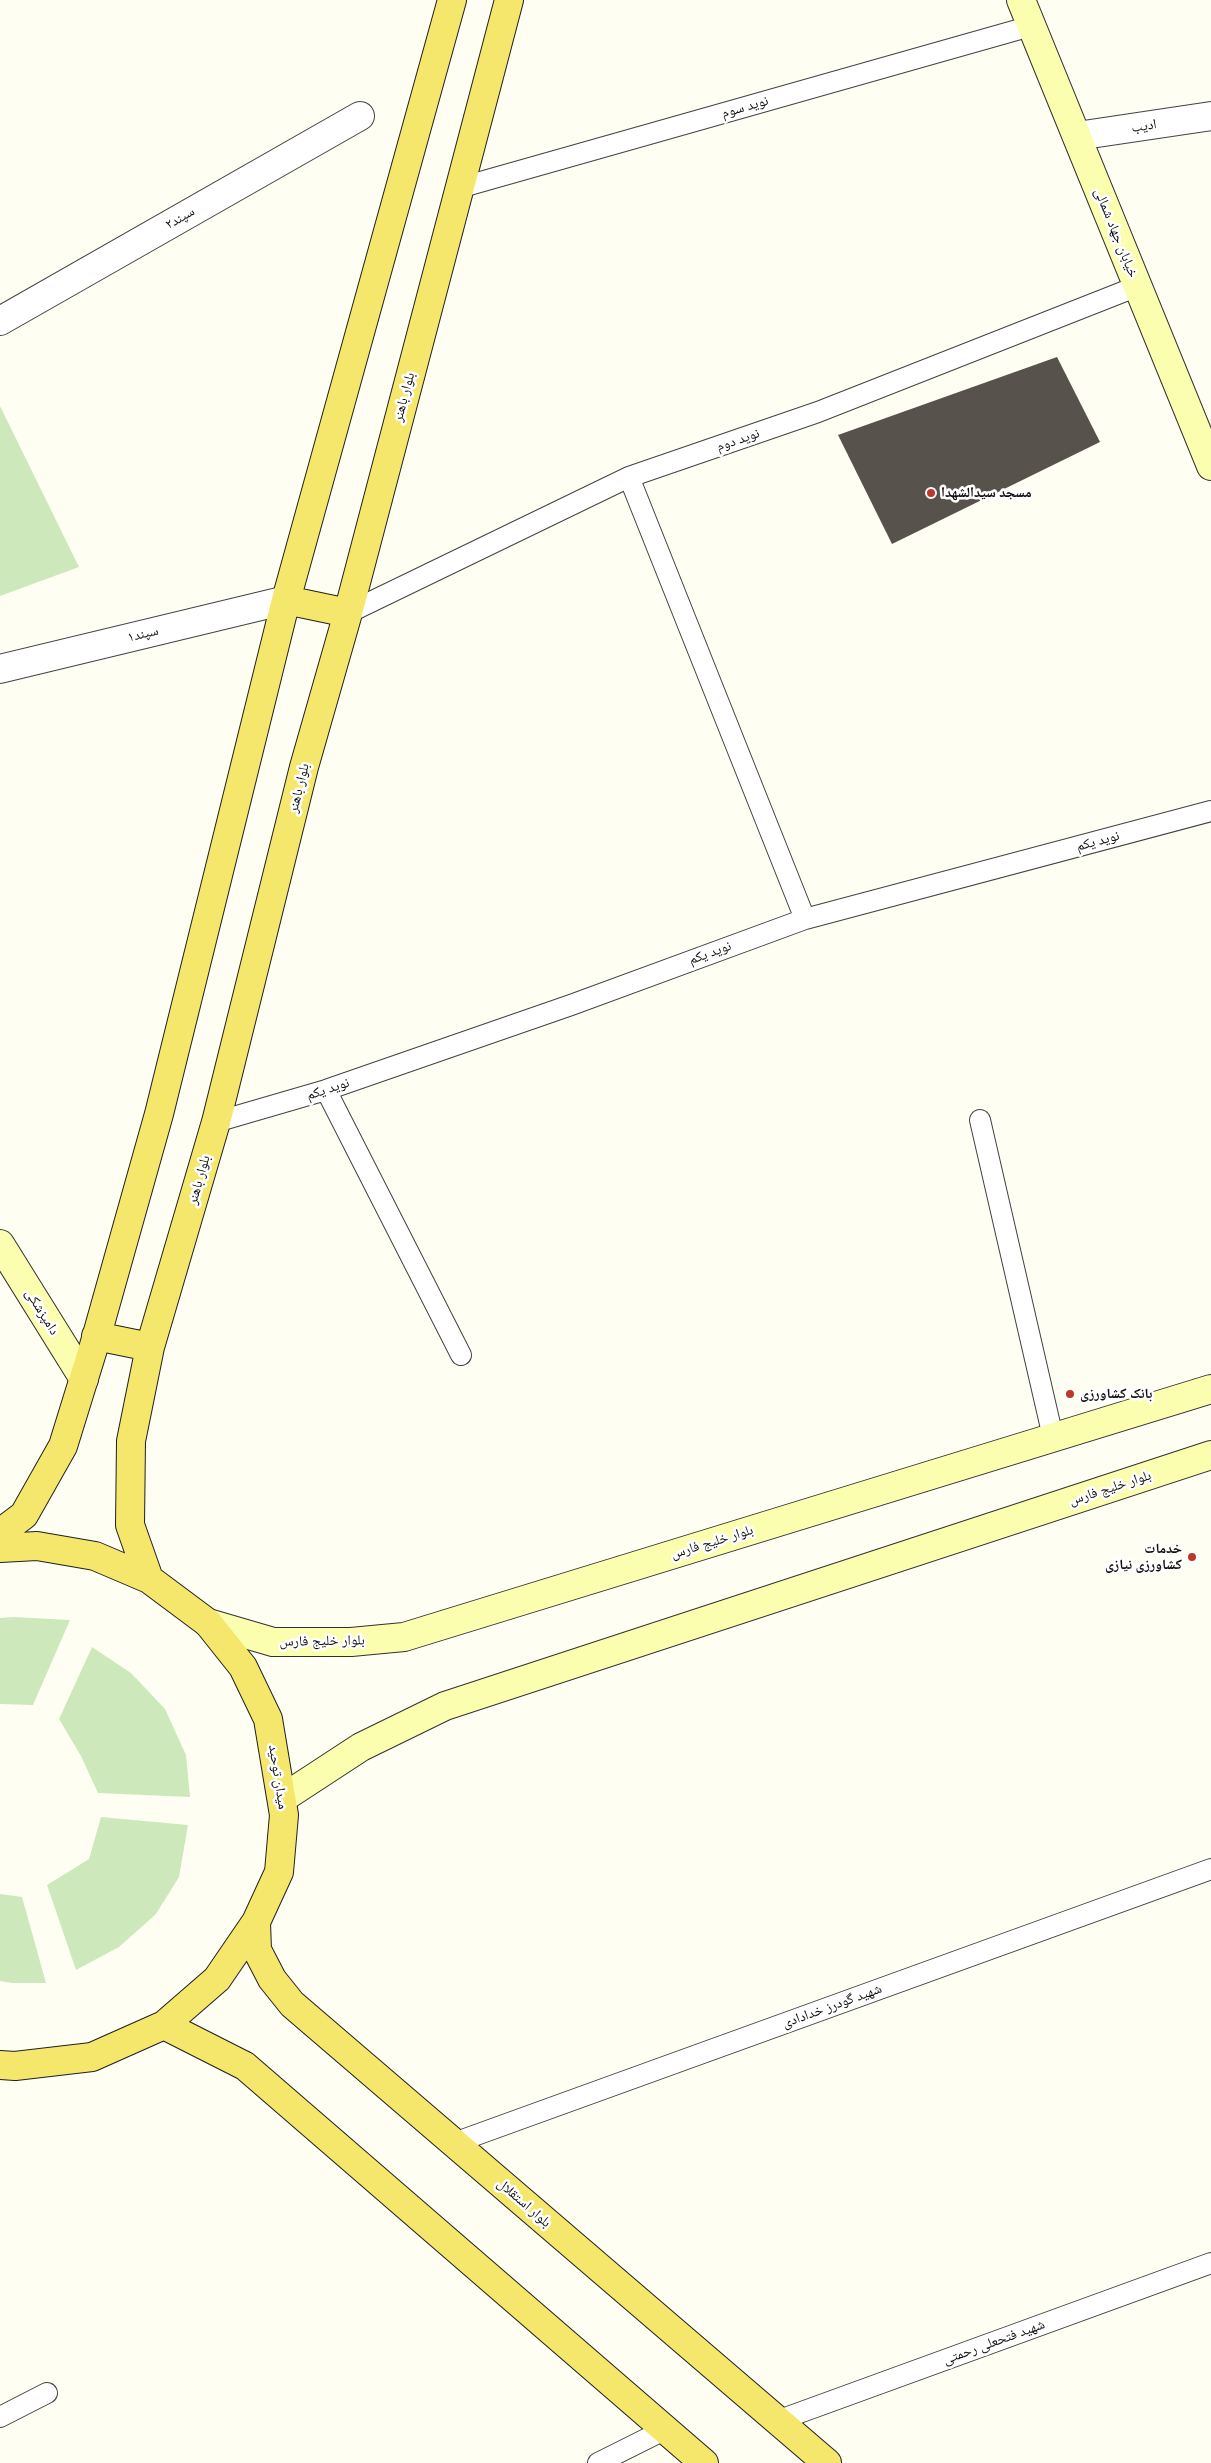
<!DOCTYPE html>
<meta charset="utf-8">
<style>
body{margin:0}
canvas{display:block;background:#fffef2}
</style>
<canvas width="1211" height="2463"></canvas>
<script>
const context = document.querySelector('canvas').getContext('2d');
context.lineJoin = 'round';
function fillPath(path, color) { context.fillStyle = color; context.fill(path, 'evenodd'); }
const poly = rows => new Path2D(rows.map(r => 'M' + r).join(''));
function strokePath(path, color, width, dash) { context.strokeStyle = color; context.lineWidth = width; context.lineCap = dash ? 'butt' : 'round'; context.setLineDash(dash || []); context.stroke(path); }
function drawText(font, color, halo, rows, align = 'center') {
  context.font = font + ' "Roboto Serif","Noto Naskh Arabic",serif'; context.lineWidth = 5; context.setLineDash([]); context.textBaseline = 'middle'; context.strokeStyle = halo; context.fillStyle = color; for (const [text, x, y, turn = 0] of rows) {
    context.save(); context.translate(x, y); context.rotate((+turn || 0) * Math.PI / 180); context.textAlign = isNaN(turn) ? turn : align; if (halo) context.strokeText(text, 0, 0); context.fillText(text, 0, 0); context.restore();
  }
}
const green = poly([
 [0,406,79,567,0,596],
 [14,1617,70,1620,33,1705,0,1704,0,1618],
 [92,1647,131,1673,165,1709,186,1755,190,1797,98,1793,81,1756,59,1719],
 [101,1817,188,1825,179,1877,156,1914,119,1947,76,1970,47,1885,89,1859],
 [0,1894,22,1897,46,1983,12,1983,0,1981]
]);
const building = poly([
 [1057,357,1100,442,892,544,838,435]
]);
const lane = poly([
 [459,188,1031,26],
 [629,477,805,919],
 [348,613,629,477,818,412,1138,286],
 [326,1090,461,1355],
 [980,1120,1053,1437],
 [216,1122,326,1090,571,1005,805,919,1211,811],
 [454,2143,1211,1869],
 [0,2417,47,2393],
 [777,2421,1211,2263],
 [598,2463,664,2430]
]);
const street = poly([
 [1077,136,1211,116],
 [0,321,360,116],
 [0,669,286,600]
]);
const secondary = poly([
 [1021,0,1211,466],
 [0,1244,84,1379],
 [208,1623,273,1642,351,1642,404,1637,1211,1389],
 [283,1798,361,1747,445,1706,1211,1455]
]);
const primary = poly([
 [286,600,348,613],
 [96,1336,150,1347],
 [0,1533,24,1515,63,1446,93,1349,159,1114,286,600,452,0],
 [0,1548,37,1546,95,1556,149,1579,208,1623,243,1667,268,1719,284,1815,279,1872,256,1922,217,1979,164,2025,92,2057,15,2066,0,2065],
 [149,1579,130,1525,131,1441,150,1347,216,1122,304,767,348,613,509,0],
 [256,1922,257,1950,272,1979,292,2004,827,2463],
 [164,2025,245,2066,704,2463]
]);
const markers = [
 [931,493,5,"#bd372a"],
 [1070,1394,5,"#bd372a"],
 [1192,1557,5,"#bd372a"]
];
const streetNames = [
 ["نوید سوم",745,107,-16],
 ["ادیب",1144,126,-9],
 ["سپند۲",180,218,-30],
 ["خیابان جهاد شمالی",1116,233,68],
 ["بلوار باهنر",404,397,-75],
 ["نوید دوم",738,440,-19],
 ["سپند۱",143,634,-14],
 ["بلوار باهنر",299,788,-76],
 ["نوید یکم",1098,841,-15],
 ["نوید یکم",710,953,-20],
 ["نوید یکم",328,1089,-18],
 ["بلوار باهنر",199,1180,-74],
 ["دامپزشکی",42,1312,58],
 ["بلوار خلیج فارس",1110,1488,-18],
 ["بلوار خلیج فارس",712,1542,-17],
 ["بلوار خلیج فارس",322,1641,-1],
 ["میدان توحید",278,1777,81],
 ["شهید گودرز خدادادی",832,2006,-20],
 ["بلوار استقلال",524,2203,41],
 ["شهید فتحعلی رحمتی",994,2342,-20]
];
const poiNames = [
 ["مسجد سیدالشهدا",941,493],
 ["بانک کشاورزی",1080,1394],
 ["خدمات",1182,1549,"right"],
 ["کشاورزی نیازی",1182,1565,"right"]
];
fillPath(green, '#cde9bc');
fillPath(building, '#58524c');
strokePath(lane, '#424242', 22);
strokePath(street, '#424242', 30);
strokePath(secondary, '#313131', 30);
strokePath(primary, '#202020', 30);
strokePath(lane, '#fff', 20);
strokePath(street, '#fff', 28);
strokePath(secondary, '#fbfdaf', 28);
strokePath(primary, '#f5e66c', 28);
for (const [x, y, r, color] of markers) { const dot = new Path2D(); dot.arc(x, y, r, 0, 2 * Math.PI); context.fillStyle = color; context.fill(dot); strokePath(dot, '#fff', 2); }
drawText('14px', '#0f0f0f', '#fff', streetNames);
drawText('bold 14px', '#0f0f0f', '#fff', poiNames, 'left');
</script>
